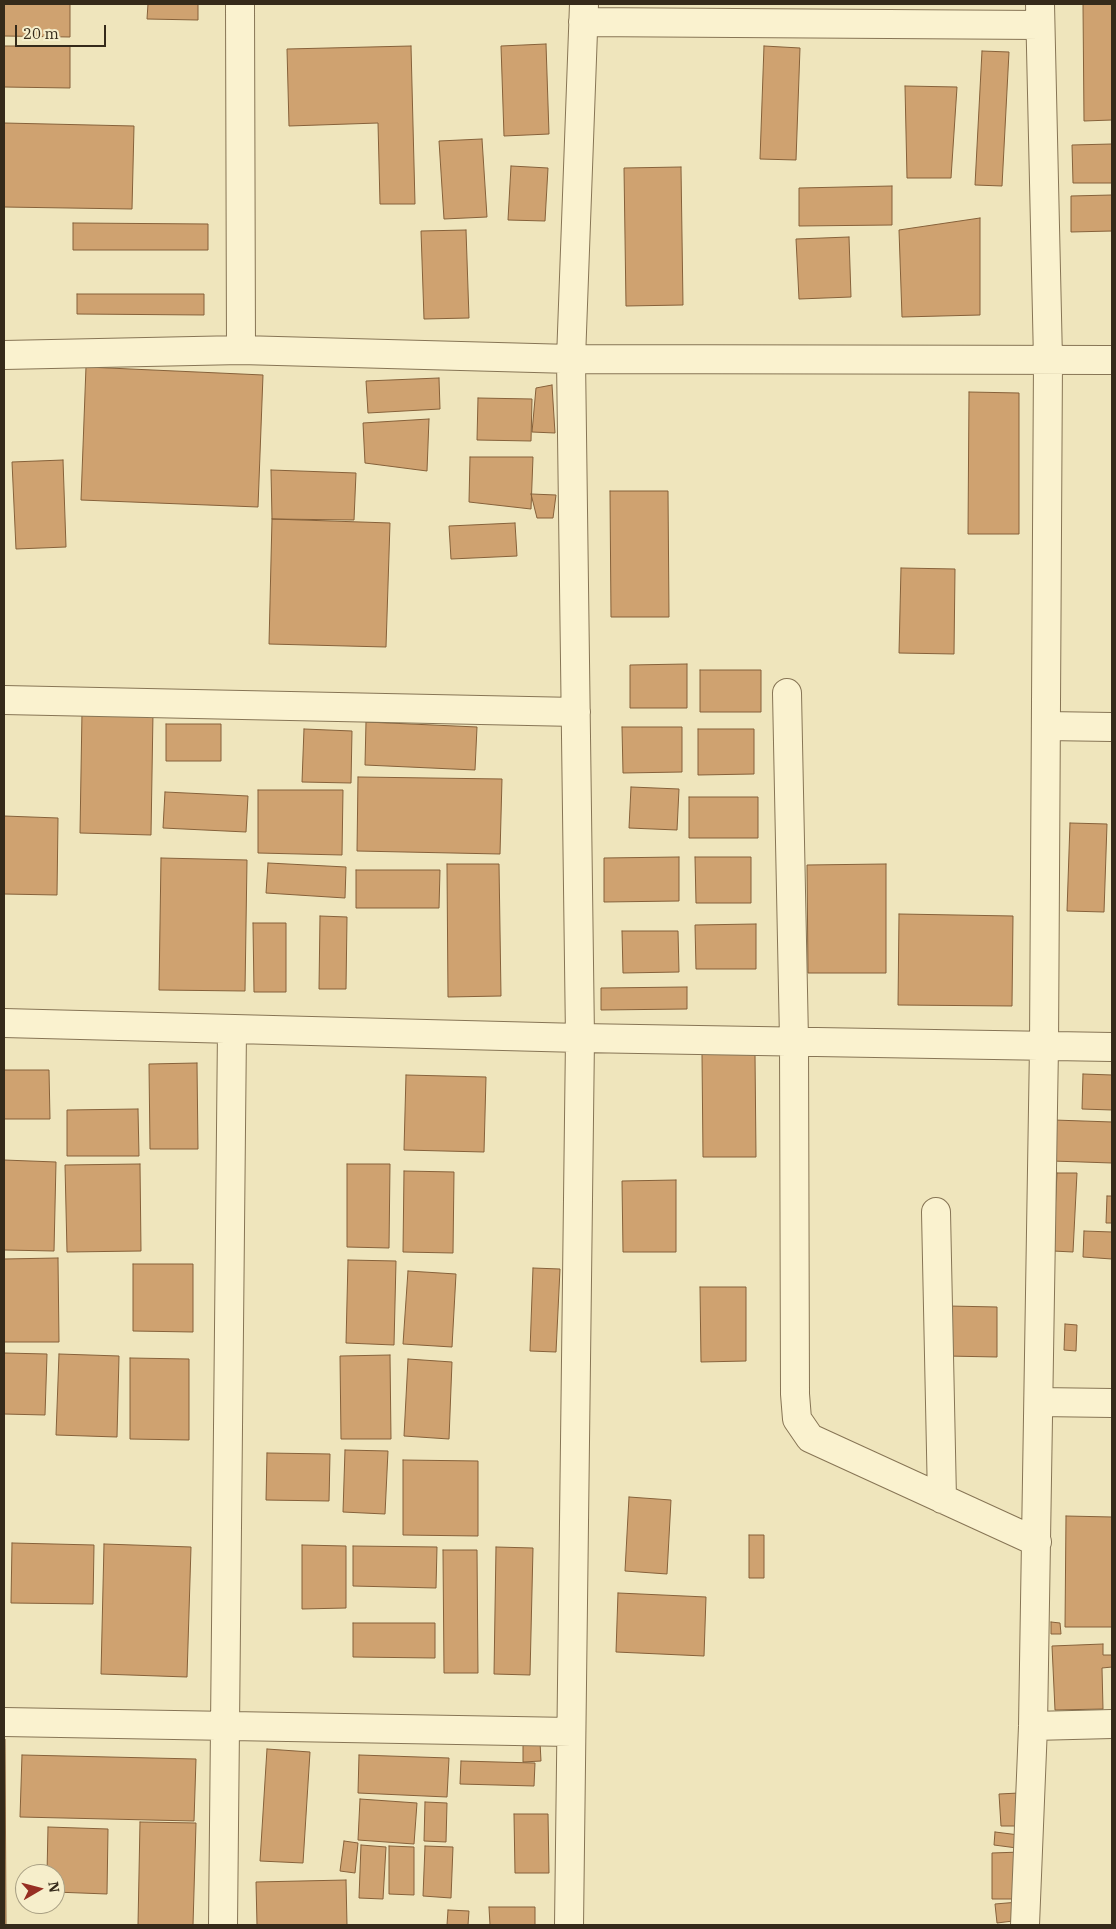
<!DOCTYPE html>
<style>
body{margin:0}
#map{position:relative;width:1116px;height:1929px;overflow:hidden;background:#efe5bc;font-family:"IBM Plex Serif",serif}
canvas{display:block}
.frame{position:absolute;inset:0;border:5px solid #352a1a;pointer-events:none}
.north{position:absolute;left:15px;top:1864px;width:50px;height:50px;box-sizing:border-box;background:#f6eecb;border:1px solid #a9a084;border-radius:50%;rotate:82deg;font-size:14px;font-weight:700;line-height:20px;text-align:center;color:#352a1a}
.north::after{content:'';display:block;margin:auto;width:18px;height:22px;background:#972f23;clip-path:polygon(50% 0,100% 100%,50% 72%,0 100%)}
.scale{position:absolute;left:15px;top:25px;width:91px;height:22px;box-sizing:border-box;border:2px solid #352a1a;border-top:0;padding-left:6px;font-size:15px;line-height:18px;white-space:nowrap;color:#352a1a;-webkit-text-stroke:4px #f6eecb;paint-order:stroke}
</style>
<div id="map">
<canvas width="1116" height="1929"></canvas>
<div class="frame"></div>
<div class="north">N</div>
<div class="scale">20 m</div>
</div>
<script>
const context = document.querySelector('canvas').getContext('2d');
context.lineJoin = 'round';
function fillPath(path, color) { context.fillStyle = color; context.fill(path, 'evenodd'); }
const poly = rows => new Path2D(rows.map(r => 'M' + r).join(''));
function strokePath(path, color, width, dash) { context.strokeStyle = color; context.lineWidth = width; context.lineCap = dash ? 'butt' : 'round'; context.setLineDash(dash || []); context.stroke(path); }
const building = poly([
 [4,4,70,4,70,37,4,36,4,4],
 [148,4,198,4,198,20,147,19,148,4],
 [1083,4,1112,4,1112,120,1084,121,1083,4],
 [546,44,549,134,504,136,501,46,546,44],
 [4,46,70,46,70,88,4,87,4,46],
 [411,46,415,204,380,204,378,123,289,126,287,49,411,46],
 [764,46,800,48,796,160,760,159,764,46],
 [982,51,1009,52,1002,186,975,185,982,51],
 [905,86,957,87,951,178,907,178,905,86],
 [4,123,134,126,132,209,4,207,4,123],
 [482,139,487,217,444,219,439,141,482,139],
 [1112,144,1112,183,1073,183,1072,145,1112,144],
 [511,166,548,168,545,221,508,220,511,166],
 [681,167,683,305,626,306,624,168,681,167],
 [892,186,892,225,799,226,799,188,892,186],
 [1112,195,1112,231,1071,232,1071,196,1112,195],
 [980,218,980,315,902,317,899,230,980,218],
 [73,223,208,224,208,250,73,250,73,223],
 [466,230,469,318,424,319,421,231,466,230],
 [849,237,851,297,799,299,796,239,849,237],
 [77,294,204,294,204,315,77,314,77,294],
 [86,367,263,375,258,507,81,500,86,367],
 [439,378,440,409,368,413,366,381,439,378],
 [552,385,555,433,532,432,536,388,552,385],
 [969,392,1019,393,1019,534,968,534,969,392],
 [478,398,532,399,531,441,477,440,478,398],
 [429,419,427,471,365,463,363,423,429,419],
 [470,457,533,457,531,509,469,502,470,457],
 [63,460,66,547,16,549,12,462,63,460],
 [271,470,356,473,354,520,272,519,271,470],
 [610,491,668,491,669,617,611,617,610,491],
 [531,494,556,495,553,518,537,518,531,494],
 [272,519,390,523,386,647,269,644,272,519],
 [515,523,517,556,451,559,449,526,515,523],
 [901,568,955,569,954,654,899,653,901,568],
 [687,664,687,708,630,708,630,665,687,664],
 [700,670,761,670,761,712,700,712,700,670],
 [82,712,153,713,151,835,80,833,82,712],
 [366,722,477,727,475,770,365,765,366,722],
 [166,724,221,724,221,761,166,761,166,724],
 [622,727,682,727,682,772,623,773,622,727],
 [304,729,352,731,351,783,302,782,304,729],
 [698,729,754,729,754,774,698,775,698,729],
 [358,777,502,779,500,854,357,851,358,777],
 [631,787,679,789,677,830,629,828,631,787],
 [258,790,343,790,342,855,258,853,258,790],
 [165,792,248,796,246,832,163,828,165,792],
 [689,797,758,797,758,838,689,838,689,797],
 [4,816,58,818,57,895,4,894,4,816],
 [1070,823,1107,824,1104,912,1067,911,1070,823],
 [679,857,679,901,604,902,604,858,679,857],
 [695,857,751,857,751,903,696,903,695,857],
 [161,858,247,860,245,991,159,990,161,858],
 [268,863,346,867,345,898,266,893,268,863],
 [447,864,499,864,501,996,448,997,447,864],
 [886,864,886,973,808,973,807,865,886,864],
 [356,870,440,870,439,908,356,908,356,870],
 [899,914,1013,916,1012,1006,898,1005,899,914],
 [320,916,347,917,346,989,319,989,320,916],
 [253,923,286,923,286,992,254,992,253,923],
 [756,924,756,969,696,969,695,925,756,924],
 [622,931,678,931,679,972,623,973,622,931],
 [687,987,687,1009,601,1010,601,988,687,987],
 [702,1054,755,1054,756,1157,703,1157,702,1054],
 [197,1063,198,1149,150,1149,149,1064,197,1063],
 [4,1070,49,1070,50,1119,4,1119,4,1070],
 [1083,1074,1112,1075,1112,1110,1082,1109,1083,1074],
 [406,1075,486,1077,484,1152,404,1150,406,1075],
 [138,1109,139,1156,67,1156,67,1110,138,1109],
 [1054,1120,1112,1122,1112,1163,1052,1161,1054,1120],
 [4,1160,56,1162,54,1251,4,1250,4,1160],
 [140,1164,141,1251,67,1252,65,1165,140,1164],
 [347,1164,390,1164,389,1248,347,1247,347,1164],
 [404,1171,454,1172,453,1253,403,1252,404,1171],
 [1057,1173,1077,1173,1073,1252,1053,1251,1057,1173],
 [676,1180,676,1252,623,1252,622,1181,676,1180],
 [1107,1196,1112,1196,1112,1223,1106,1223,1107,1196],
 [1084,1231,1112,1232,1112,1259,1083,1257,1084,1231],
 [58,1258,59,1342,4,1342,4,1259,58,1258],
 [348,1260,396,1261,394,1345,346,1343,348,1260],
 [133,1264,193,1264,193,1332,133,1331,133,1264],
 [533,1268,560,1269,556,1352,530,1351,533,1268],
 [408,1271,456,1274,452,1347,403,1344,408,1271],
 [700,1287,746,1287,746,1361,701,1362,700,1287],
 [948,1306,997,1307,997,1357,947,1356,948,1306],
 [1065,1324,1077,1325,1076,1351,1064,1350,1065,1324],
 [4,1353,47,1354,45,1415,4,1414,4,1353],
 [59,1354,119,1356,117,1437,56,1435,59,1354],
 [390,1355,391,1439,341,1439,340,1356,390,1355],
 [130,1358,189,1359,189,1440,130,1439,130,1358],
 [408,1359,452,1362,449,1439,404,1436,408,1359],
 [345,1450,388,1451,385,1514,343,1512,345,1450],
 [267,1453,330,1454,329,1501,266,1500,267,1453],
 [403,1460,478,1461,478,1536,403,1535,403,1460],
 [629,1497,671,1500,667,1574,625,1571,629,1497],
 [1066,1516,1112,1517,1112,1627,1065,1627,1066,1516],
 [749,1535,764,1535,764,1578,749,1578,749,1535],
 [12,1543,94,1545,93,1604,11,1603,12,1543],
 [104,1544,191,1547,187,1677,101,1674,104,1544],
 [302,1545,346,1546,346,1608,302,1609,302,1545],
 [353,1546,437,1547,436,1588,353,1586,353,1546],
 [496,1547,533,1548,530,1675,494,1674,496,1547],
 [443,1550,477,1550,478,1673,444,1673,443,1550],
 [618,1593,706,1597,704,1656,616,1652,618,1593],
 [1051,1622,1060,1623,1061,1634,1051,1634,1051,1622],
 [353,1623,435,1623,435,1658,353,1657,353,1623],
 [1103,1644,1103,1655,1112,1655,1112,1667,1102,1668,1103,1709,1055,1710,1052,1646,1103,1644],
 [4,1739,5,1739,6,1925,4,1925,4,1739],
 [540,1742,541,1761,523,1762,523,1743,540,1742],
 [267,1749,310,1752,303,1863,260,1861,267,1749],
 [22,1755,196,1759,194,1821,20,1817,22,1755],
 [359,1755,449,1758,447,1797,358,1793,359,1755],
 [461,1761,535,1763,534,1786,460,1784,461,1761],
 [1019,1793,1021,1826,1001,1826,999,1794,1019,1793],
 [360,1799,417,1803,414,1844,358,1840,360,1799],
 [425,1802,447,1803,446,1842,424,1841,425,1802],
 [514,1814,548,1814,549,1873,515,1873,514,1814],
 [140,1822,196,1823,193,1925,138,1925,140,1822],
 [48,1827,108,1829,107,1894,55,1892,55,1874,47,1874,48,1827],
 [995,1832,1019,1835,1017,1848,994,1845,995,1832],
 [344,1841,358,1843,355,1873,340,1871,344,1841],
 [361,1845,386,1847,383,1899,359,1898,361,1845],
 [389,1846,414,1847,414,1895,389,1894,389,1846],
 [425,1846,453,1847,451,1898,423,1896,425,1846],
 [1021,1852,1021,1899,992,1899,992,1853,1021,1852],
 [346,1880,347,1925,257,1925,256,1882,346,1880],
 [1019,1902,1021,1920,997,1923,995,1904,1019,1902],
 [489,1907,535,1907,535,1925,490,1925,489,1907],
 [448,1910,469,1911,468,1925,447,1925,448,1910]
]);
const minor = poly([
 [240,4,241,350],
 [583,22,1040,25],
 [4,355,241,350,571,359,1112,360],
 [787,693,794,1040,795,1394,797,1419,810,1438,1037,1542],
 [4,700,576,712],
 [1046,726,1112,727],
 [4,1023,580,1038,1112,1047],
 [936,1212,942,1499],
 [1039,1402,1112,1403],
 [4,1722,571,1732],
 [1033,1726,1112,1724],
 [223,1925,232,1029],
 [569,1925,580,1038,571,359,584,4],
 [1025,1925,1033,1726,1044,1046,1048,360,1040,4]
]);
fillPath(building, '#cfa270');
strokePath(building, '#86613a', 1);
strokePath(minor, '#877555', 30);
strokePath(minor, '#faf2cf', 28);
</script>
